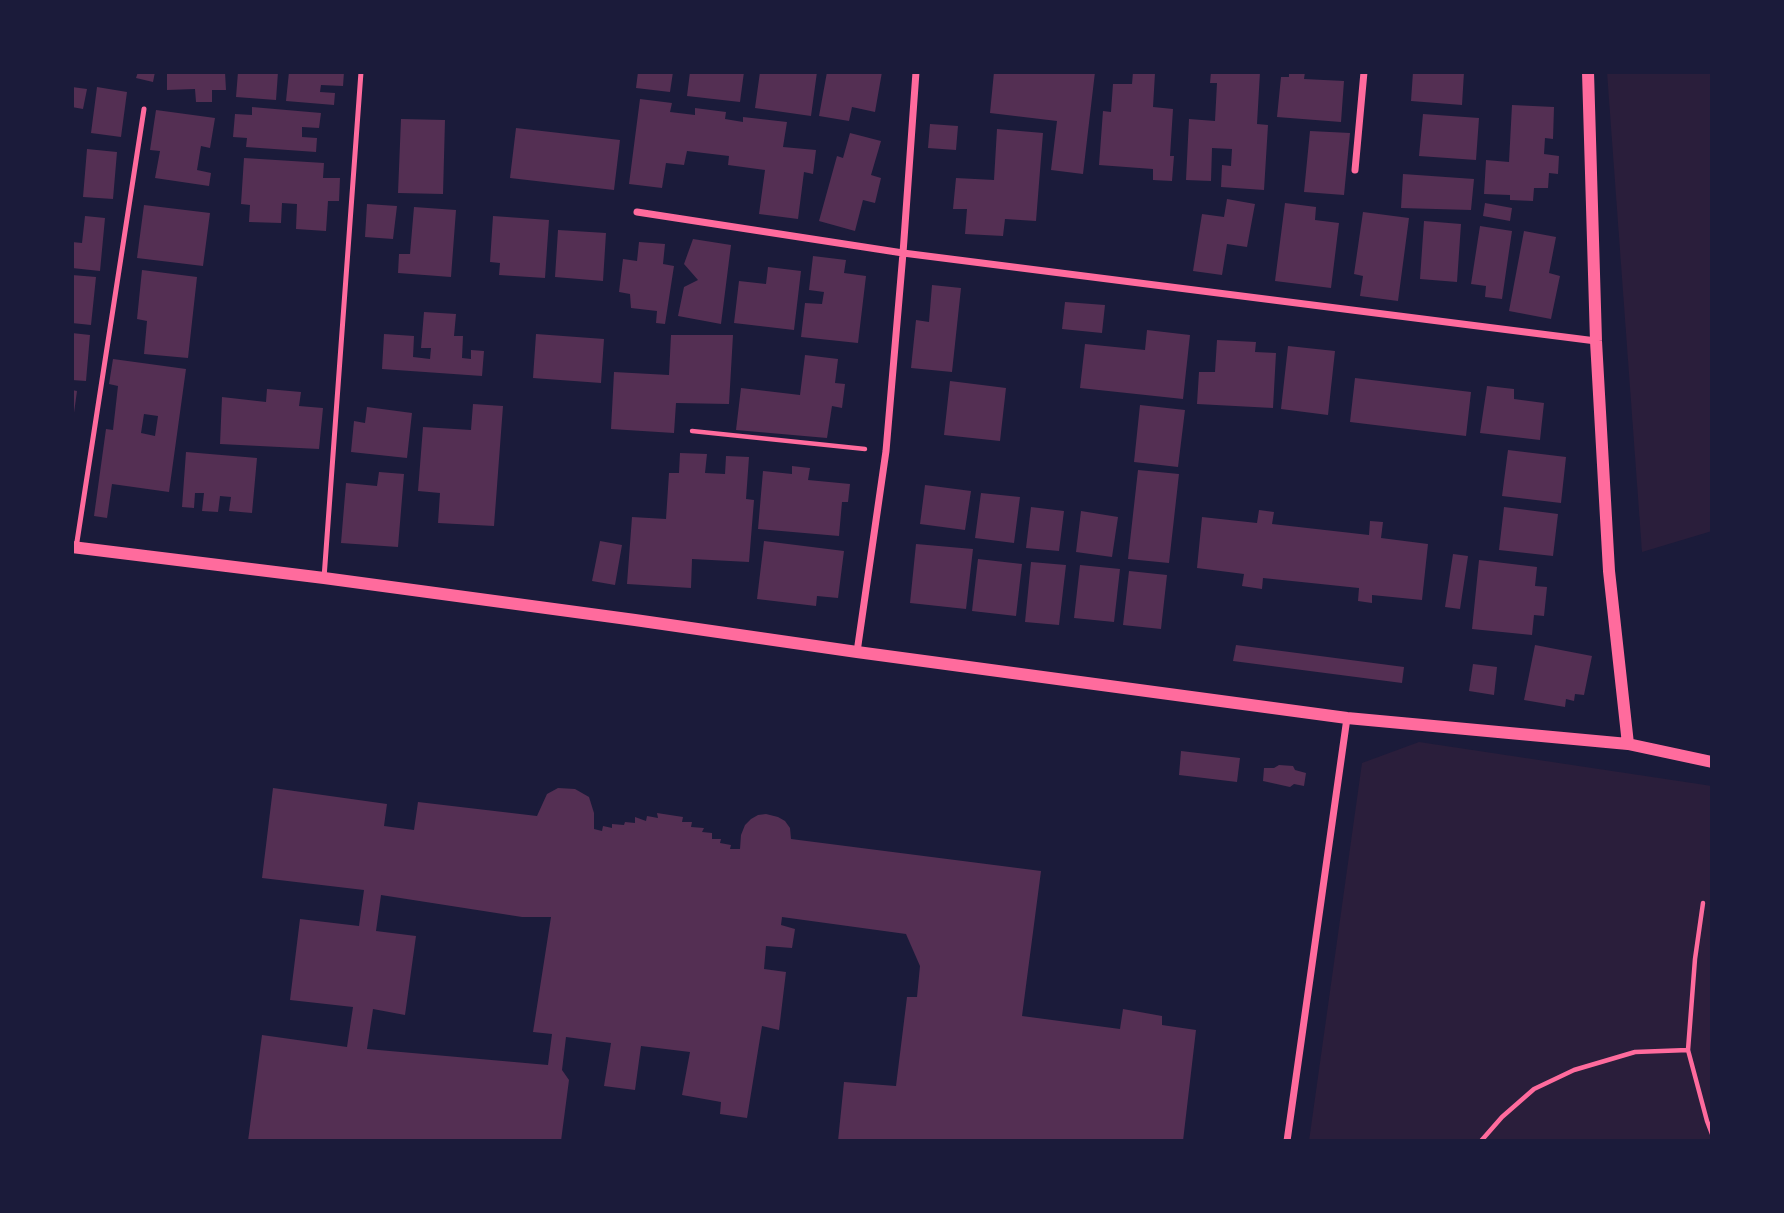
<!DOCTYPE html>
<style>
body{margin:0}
#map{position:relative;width:1784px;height:1213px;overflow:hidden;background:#1b1b3a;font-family:"Work Sans",sans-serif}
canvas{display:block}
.frame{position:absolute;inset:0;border:74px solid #1b1b3a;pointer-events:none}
</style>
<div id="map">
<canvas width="1784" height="1213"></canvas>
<div class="frame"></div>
</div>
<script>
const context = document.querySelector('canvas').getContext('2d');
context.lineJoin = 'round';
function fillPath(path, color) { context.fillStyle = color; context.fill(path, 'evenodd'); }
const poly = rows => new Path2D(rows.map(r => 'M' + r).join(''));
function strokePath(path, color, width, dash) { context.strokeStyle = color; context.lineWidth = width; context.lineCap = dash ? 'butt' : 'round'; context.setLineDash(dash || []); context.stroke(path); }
const green = poly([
 [1607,72,1712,72,1712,531,1642,552],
 [1419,742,1712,786,1712,1141,1309,1141,1362,763]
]);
const building = poly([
 [138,72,155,72,153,82,136,78],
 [167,72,225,72,226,90,212,90,212,102,196,102,195,89,167,90],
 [238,72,278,72,276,100,236,97],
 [289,72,344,72,343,86,321,85,320,92,335,93,334,105,286,101],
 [638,72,673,72,670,92,636,88],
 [690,72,744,72,740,102,687,96],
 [760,72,817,72,811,116,755,108],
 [827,72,882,72,875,112,852,107,849,121,819,116],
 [994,72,1095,72,1083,174,1051,170,1057,121,990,113],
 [1133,72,1155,73,1153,107,1173,109,1170,156,1174,156,1172,181,1153,180,1153,169,1099,165,1103,111,1111,112,1113,84,1132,84],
 [1211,72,1260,72,1257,124,1268,125,1264,190,1221,187,1222,165,1231,166,1232,149,1212,148,1211,181,1186,180,1189,119,1215,121,1217,83,1210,83],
 [1289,72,1305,72,1304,79,1344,81,1341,122,1277,117,1281,77,1289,77],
 [1413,72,1464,72,1462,105,1411,101],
 [72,87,87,89,83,109,72,107],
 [97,87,127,92,121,137,91,133],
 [640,99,672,103,670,112,695,115,695,108,726,112,725,119,743,122,743,117,787,122,783,147,816,150,813,174,804,172,798,219,759,214,765,170,728,165,729,156,687,151,684,165,666,163,662,188,629,184],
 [1512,105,1554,107,1553,139,1545,138,1544,154,1559,156,1558,174,1549,173,1548,188,1534,188,1533,201,1510,200,1510,195,1484,194,1486,160,1509,162],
 [252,107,321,113,319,128,302,127,302,137,317,138,316,152,246,147,247,138,233,137,235,114,252,115],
 [156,110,215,118,210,148,201,146,197,170,211,173,209,186,155,178,160,151,150,150],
 [1423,114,1479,118,1476,160,1419,156],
 [401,119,445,120,443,194,398,193],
 [930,124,958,126,956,150,928,148],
 [516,128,620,140,614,190,510,178],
 [997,129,1043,133,1036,221,1005,219,1003,236,965,234,967,209,953,209,956,178,994,180],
 [1310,131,1350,133,1344,195,1304,192],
 [850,133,881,141,871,175,881,178,875,203,863,200,855,231,819,221,837,156,843,158],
 [87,149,117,152,113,199,83,197],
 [244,158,324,163,323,178,340,178,339,201,328,201,326,231,296,229,297,204,282,203,281,223,249,222,250,205,241,204],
 [1403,174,1474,179,1471,210,1401,208],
 [1227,199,1255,204,1247,247,1227,244,1222,275,1193,271,1202,214,1224,217],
 [1285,203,1316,207,1315,220,1339,223,1331,288,1275,281],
 [1485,203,1512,208,1510,221,1483,216],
 [367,204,397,206,393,239,365,237],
 [144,205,210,213,203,266,137,258],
 [414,207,456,210,451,277,398,273,399,254,410,254],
 [1363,212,1409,218,1398,301,1360,296,1363,276,1354,274],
 [85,216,105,218,100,271,72,268,72,242,82,243],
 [493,216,549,220,545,278,499,275,500,263,490,262],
 [1424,221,1461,224,1457,282,1420,279],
 [1480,226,1512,231,1502,299,1485,297,1486,286,1471,284],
 [558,230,606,233,603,281,555,277],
 [1524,231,1556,237,1549,273,1560,276,1551,319,1509,311],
 [693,239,731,245,721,324,678,316,684,287,698,280,684,264],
 [639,242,665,244,663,264,674,266,665,324,656,323,657,311,631,308,630,294,619,292,623,259,637,261],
 [813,256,846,260,844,273,866,276,858,343,801,337,805,303,822,304,824,292,809,290],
 [768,267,801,271,794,330,734,323,739,281,766,284],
 [142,270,197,277,188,358,144,354,147,321,137,319],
 [72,275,96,277,91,325,72,323],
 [932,285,961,288,952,372,911,368,916,320,929,322],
 [1065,302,1105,305,1102,333,1062,329],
 [424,312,456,314,454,336,463,336,462,358,471,359,471,350,484,351,482,376,382,369,384,334,414,336,413,357,430,359,431,348,421,348],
 [1147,330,1190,335,1183,399,1080,388,1085,344,1145,350],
 [72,333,90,335,86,381,72,380],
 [536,334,604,339,601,383,533,378],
 [671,335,733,335,729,404,676,403,674,433,611,429,614,372,669,375],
 [1217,340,1256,342,1255,352,1276,353,1273,408,1197,404,1199,372,1215,372],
 [1288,346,1335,351,1328,415,1281,409],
 [805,355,838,359,835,383,845,384,842,408,832,406,827,438,736,430,741,388,800,395],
 [113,359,186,369,169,492,112,484,107,518,94,516,106,429,113,430,118,386,109,384],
 [144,414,158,416,155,436,141,433],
 [1355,378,1471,392,1466,436,1350,422],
 [950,381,1006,388,1000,441,944,435],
 [1487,386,1514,389,1514,399,1544,403,1540,440,1480,433],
 [267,389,301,392,299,406,323,408,319,449,220,444,222,397,266,402],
 [72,390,77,391,73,420,72,420],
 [473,404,503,406,494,526,438,523,440,493,418,491,423,427,471,430],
 [1140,405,1185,410,1178,467,1134,462],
 [367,407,412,413,407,458,351,452,354,421,365,423],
 [1508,450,1566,457,1561,503,1502,496],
 [186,452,257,458,252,513,229,511,231,497,220,496,218,512,202,511,204,493,195,493,194,508,182,507],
 [680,453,707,454,705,473,725,474,726,456,749,457,746,499,754,500,749,562,692,559,691,588,627,584,632,517,666,519,669,473,679,473],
 [792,466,810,468,808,480,850,484,848,502,842,502,839,536,758,529,763,471,792,474],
 [1138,470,1179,474,1169,563,1128,559],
 [379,472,404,474,398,547,341,543,346,483,377,486],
 [925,485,971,491,965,530,920,524],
 [981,493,1020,497,1014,543,975,538],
 [1031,507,1064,511,1059,551,1026,548],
 [1504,507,1558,514,1553,556,1499,550],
 [1259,510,1274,512,1272,524,1369,535,1370,521,1383,522,1381,538,1428,544,1422,600,1372,595,1372,603,1358,601,1359,588,1263,578,1262,589,1242,586,1244,574,1197,568,1202,517,1257,523],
 [1081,511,1118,517,1112,557,1076,552],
 [600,541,622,545,615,585,592,581],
 [764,541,844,551,838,598,817,596,816,606,757,599],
 [916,544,973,549,966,609,910,603],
 [1453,554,1468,556,1460,609,1445,607],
 [978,559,1022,564,1016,616,972,611],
 [1479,560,1537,567,1535,586,1547,587,1544,616,1534,615,1532,635,1472,629],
 [1031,562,1066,565,1059,625,1025,622],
 [1080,565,1120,569,1114,622,1074,618],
 [1129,571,1167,575,1161,629,1123,625],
 [1236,645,1404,667,1402,683,1233,661],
 [1535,645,1592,656,1584,695,1575,694,1574,701,1566,699,1565,707,1524,700],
 [1473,664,1497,667,1494,695,1469,691],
 [1181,751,1240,758,1237,782,1179,775],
 [1279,765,1293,766,1295,770,1306,773,1304,786,1294,784,1290,787,1263,781,1264,768,1274,768],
 [273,788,387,804,384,826,414,830,418,802,537,816,547,794,558,788,575,789,589,797,594,813,594,829,602,831,603,826,612,828,612,824,624,825,625,822,635,823,635,817,646,821,647,816,658,818,657,813,683,817,682,822,692,822,691,827,704,828,702,832,712,833,712,839,721,839,720,843,731,845,730,849,740,849,741,835,745,825,751,819,758,815,766,814,778,817,785,821,790,828,791,839,1041,871,1022,1016,1120,1029,1123,1009,1162,1016,1162,1025,1196,1030,1183,1141,838,1141,844,1082,896,1086,907,997,917,997,920,966,906,934,782,917,781,925,795,929,792,948,766,946,764,969,786,972,779,1030,762,1026,747,1118,720,1114,721,1102,682,1095,690,1052,641,1046,635,1090,604,1086,611,1043,566,1037,562,1070,569,1080,561,1141,248,1141,262,1035,347,1047,353,1007,290,1000,300,919,359,926,364,890,262,878],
 [381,895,522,917,551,917,533,1032,552,1034,548,1065,367,1049,373,1009,405,1015,416,936,376,931]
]);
const path = poly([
 [692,431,865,449],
 [1703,903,1695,959,1688,1050,1707,1121,1712,1134],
 [1481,1141,1502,1117,1534,1089,1574,1070,1635,1052,1688,1050]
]);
const service = poly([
 [76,548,144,109],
 [324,578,361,72]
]);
const minor = poly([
 [1355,170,1364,72],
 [637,212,903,253,916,72],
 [857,652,886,451,903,253,1596,341],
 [1287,1141,1347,718]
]);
const tertiary = poly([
 [1588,72,1596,341,1609,571,1628,744],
 [72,547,324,578,635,620,857,652,1347,718,1628,744,1712,762]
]);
fillPath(green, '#2a1e3b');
fillPath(building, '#542f53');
strokePath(path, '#ff6b9d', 4.5);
strokePath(service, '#ff6b9d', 5);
strokePath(minor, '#ff6b9d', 7);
strokePath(tertiary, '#ff6b9d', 12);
</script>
